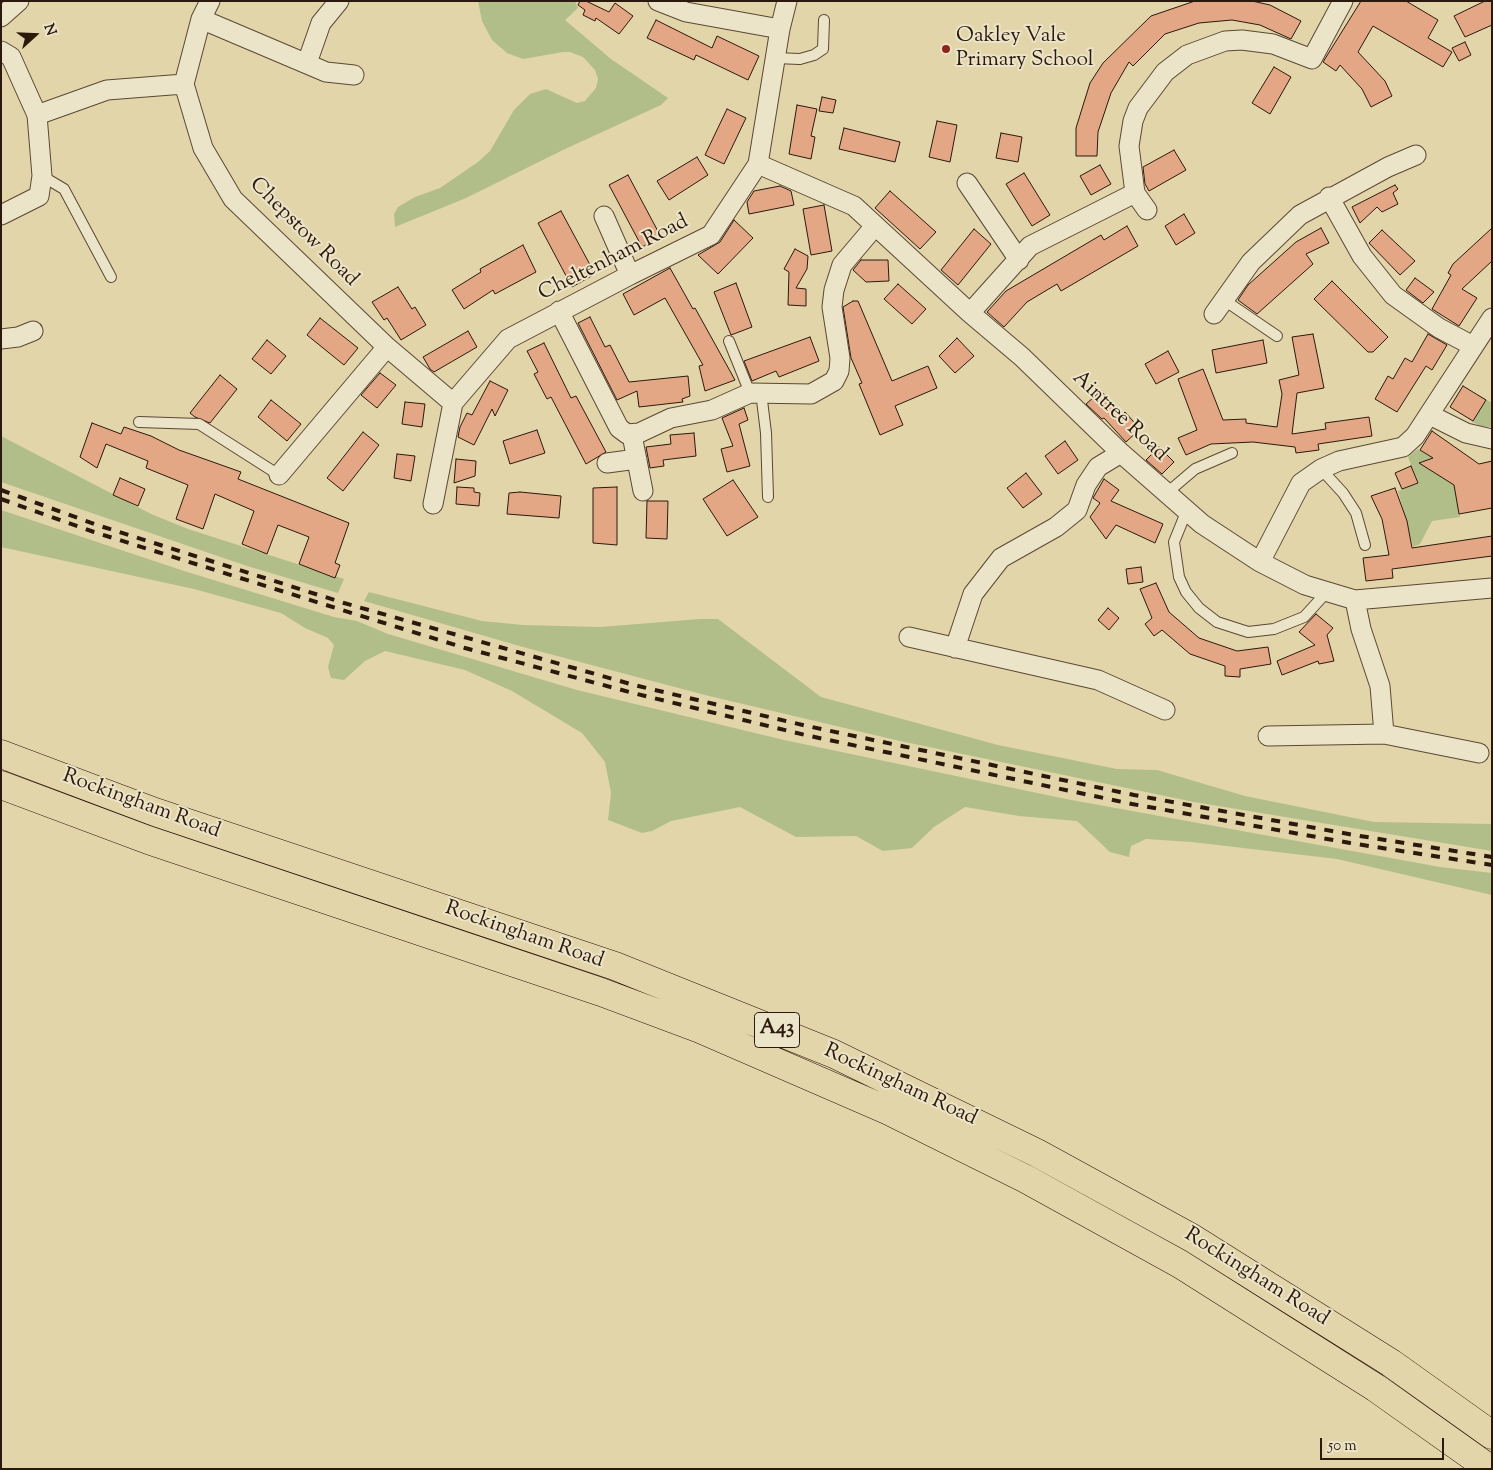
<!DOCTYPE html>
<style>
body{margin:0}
#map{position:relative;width:1493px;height:1470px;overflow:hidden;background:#e2d5aa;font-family:"Sorts Mill Goudy",serif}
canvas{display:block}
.frame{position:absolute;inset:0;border:2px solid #2c190d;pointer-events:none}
.north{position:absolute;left:10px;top:10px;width:50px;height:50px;-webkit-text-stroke:4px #ece4c8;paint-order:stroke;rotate:70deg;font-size:14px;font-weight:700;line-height:20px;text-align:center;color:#2c190d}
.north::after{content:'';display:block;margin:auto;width:18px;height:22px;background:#2c190d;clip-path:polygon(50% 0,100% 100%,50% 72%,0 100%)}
.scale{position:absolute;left:1320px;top:1438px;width:124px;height:22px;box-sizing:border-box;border:2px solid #2c190d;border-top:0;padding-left:6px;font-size:15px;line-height:18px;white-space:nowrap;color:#2c190d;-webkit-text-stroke:4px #ece4c8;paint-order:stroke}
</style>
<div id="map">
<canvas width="1493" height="1470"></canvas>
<div class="frame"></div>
<div class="north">N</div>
<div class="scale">50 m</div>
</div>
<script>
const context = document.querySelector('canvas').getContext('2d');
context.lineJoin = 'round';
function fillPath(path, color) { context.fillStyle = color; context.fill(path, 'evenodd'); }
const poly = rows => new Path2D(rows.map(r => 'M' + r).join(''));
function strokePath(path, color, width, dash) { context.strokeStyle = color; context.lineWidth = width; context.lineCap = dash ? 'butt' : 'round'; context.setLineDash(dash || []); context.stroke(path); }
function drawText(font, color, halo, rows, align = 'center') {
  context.font = font + ' "Sorts Mill Goudy",serif'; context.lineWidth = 4; context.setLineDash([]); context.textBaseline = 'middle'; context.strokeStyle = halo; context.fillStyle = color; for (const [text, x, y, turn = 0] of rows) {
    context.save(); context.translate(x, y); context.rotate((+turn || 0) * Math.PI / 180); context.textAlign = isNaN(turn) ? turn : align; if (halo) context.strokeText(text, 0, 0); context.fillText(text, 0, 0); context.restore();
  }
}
const green = poly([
 [478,1,575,1,578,8,565,20,611,59,668,98,661,105,563,150,466,198,395,227,394,214,398,207,415,197,440,188,478,162,490,151,514,110,530,94,546,89,577,103,585,101,596,88,598,79,595,70,583,57,570,52,563,52,523,59,507,53,492,40,482,21],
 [1479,395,1492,403,1492,427,1481,426,1472,422,1481,407,1474,403],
 [1,436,151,514,188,529,344,579,338,593,247,566,1,482],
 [1418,449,1433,458,1446,469,1456,488,1460,517,1432,521,1420,544,1413,547,1398,491,1418,483,1408,457],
 [1,510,184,571,334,617,357,621,388,634,577,690,784,740,1066,799,1440,867,1492,873,1492,895,1337,859,1192,842,1146,839,1131,846,1129,857,1110,852,1077,821,1019,816,965,807,934,827,912,848,883,851,856,836,796,837,740,807,671,821,652,831,642,833,608,820,611,793,605,762,582,733,512,691,465,670,385,651,365,661,344,680,331,678,328,667,334,645,328,638,305,628,281,613,194,589,1,547],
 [369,592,482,621,523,625,600,627,700,619,718,619,821,697,998,745,1117,769,1157,770,1245,796,1374,822,1492,824,1492,851,1194,802,900,741,709,696,523,647,364,601]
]);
const building = poly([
 [580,1,586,1,609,12,615,3,633,16,619,34,596,18,595,21,583,15,585,10,578,5,580,1],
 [1195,1,1252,1,1270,5,1301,21,1291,39,1260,25,1232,20,1199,23,1165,34,1133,66,1129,62,1111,93,1098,132,1097,156,1076,156,1076,128,1090,83,1103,63,1151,16,1195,1],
 [1361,1,1406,1,1438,20,1428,38,1452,52,1443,67,1373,26,1358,52,1385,81,1392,96,1371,107,1362,89,1340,65,1336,71,1323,62,1361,1],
 [1485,1,1492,1,1492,25,1465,37,1454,16,1485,1],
 [656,20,712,48,717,36,759,56,748,80,696,55,694,60,647,38,656,20],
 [1465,42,1471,55,1459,61,1452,48,1465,42],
 [1274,67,1291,77,1270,114,1252,103,1274,67],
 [822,97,836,100,833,113,819,111,822,97],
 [797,105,817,109,811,136,815,137,811,159,789,154,797,105],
 [727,109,746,118,724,164,705,155,727,109],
 [937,121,957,125,950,162,929,157,937,121],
 [844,128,900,142,895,162,839,149,844,128],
 [1001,133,1022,137,1018,162,996,158,1001,133],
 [1174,150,1186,170,1149,191,1145,184,1143,167,1174,150],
 [697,157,708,175,669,200,657,181,697,157],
 [1100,165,1111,184,1091,195,1080,176,1100,165],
 [1024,173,1050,215,1032,226,1006,184,1024,173],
 [628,175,661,237,642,247,609,185,628,175],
 [1395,185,1398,189,1393,193,1398,204,1382,212,1377,207,1360,223,1352,207,1395,185],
 [780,186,791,191,794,205,749,214,747,202,754,191,780,186],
 [890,191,936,232,920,249,875,208,890,191],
 [824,205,832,251,811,255,803,209,824,205],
 [561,211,595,274,572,287,538,223,561,211],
 [1184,214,1195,233,1176,245,1165,226,1184,214],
 [734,220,753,238,718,274,698,255,720,242,734,220],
 [1127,226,1138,246,1061,291,1057,284,1027,302,1004,327,987,312,1006,291,1101,235,1104,240,1127,226],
 [1321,228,1329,243,1306,254,1313,264,1257,314,1238,300,1248,285,1296,242,1321,228],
 [1492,228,1492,261,1462,289,1477,298,1459,326,1432,309,1451,275,1448,273,1453,264,1492,228],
 [974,229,991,244,958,285,941,270,974,229],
 [1382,230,1415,261,1400,275,1369,243,1382,230],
 [523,245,536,272,495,294,493,290,464,309,452,290,481,272,480,269,523,245],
 [795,249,808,256,807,269,796,288,806,289,806,306,788,305,789,272,784,269,795,249],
 [861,260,888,260,889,281,866,282,853,270,861,260],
 [670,268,693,309,695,308,735,380,705,391,699,366,703,365,665,298,634,315,623,294,670,268],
 [1415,278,1434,292,1423,303,1406,290,1415,278],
 [1332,281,1388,337,1373,352,1368,352,1314,299,1332,281],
 [736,283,752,327,731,335,714,292,736,283],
 [898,284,926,309,912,324,884,299,898,284],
 [398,287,412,309,415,307,426,325,401,340,387,318,384,320,372,302,398,287],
 [853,301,858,301,892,381,928,366,937,388,895,406,903,425,880,435,859,384,862,383,851,358,843,307,853,301],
 [590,317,605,347,610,345,629,382,688,376,690,396,682,399,683,402,639,407,637,391,617,400,578,323,590,317],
 [320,318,358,348,344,365,307,335,320,318],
 [468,331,477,347,434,372,430,369,423,357,468,331],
 [1313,334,1324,388,1297,393,1292,434,1326,429,1325,423,1369,417,1372,436,1318,444,1319,450,1296,453,1295,447,1253,442,1211,444,1186,455,1178,438,1197,430,1178,379,1203,369,1223,420,1246,419,1246,423,1277,427,1282,394,1279,380,1299,375,1292,337,1313,334],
 [1428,334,1447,345,1432,370,1426,366,1397,412,1375,399,1388,376,1393,379,1405,358,1412,362,1428,334],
 [810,337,819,361,779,377,776,371,752,381,744,361,810,337],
 [957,338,974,356,955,373,939,356,957,338],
 [267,340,286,356,271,374,252,359,267,340],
 [1263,340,1267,363,1216,373,1212,350,1263,340],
 [544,343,571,398,576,396,606,452,586,464,551,397,547,399,534,374,538,372,527,351,544,343],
 [1168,351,1179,372,1156,384,1145,364,1168,351],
 [380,373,396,385,377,408,361,395,380,373],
 [220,375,237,389,210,423,195,417,190,413,220,375],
 [490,381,508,390,495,416,492,409,474,445,458,437,460,427,467,413,472,415,490,381],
 [1463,386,1486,400,1473,421,1450,407,1463,386],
 [1101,391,1122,415,1125,412,1140,429,1126,442,1104,418,1102,419,1086,404,1101,391],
 [271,400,301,424,287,441,258,417,271,400],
 [405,402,425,404,422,427,402,424,405,402],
 [744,408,748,420,739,424,750,466,727,472,721,449,733,446,722,418,744,408],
 [92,423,121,434,124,427,151,436,179,450,241,472,238,479,349,523,335,563,340,565,335,578,299,564,309,537,278,525,267,554,242,544,254,511,215,494,203,529,176,519,188,485,146,468,148,461,106,444,97,468,80,457,92,423],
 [537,430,545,453,510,464,503,441,537,430],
 [1432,431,1479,464,1492,461,1492,508,1459,514,1454,485,1419,463,1433,458,1420,450,1432,431],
 [363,432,379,445,343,491,327,478,363,432],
 [694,433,696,456,663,460,664,466,650,468,646,447,671,444,670,435,694,433],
 [1065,441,1078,460,1058,474,1045,456,1065,441],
 [1159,447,1174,462,1162,474,1146,460,1159,447],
 [397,454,415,456,411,481,394,478,397,454],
 [456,459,476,461,475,476,454,483,456,459],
 [1411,466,1418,483,1402,489,1395,473,1411,466],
 [1026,473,1042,494,1023,508,1007,488,1026,473],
 [120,478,145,489,138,506,113,495,120,478],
 [1104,479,1119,490,1111,501,1163,524,1155,543,1116,525,1106,539,1090,517,1100,503,1093,498,1104,479],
 [733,480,758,517,727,536,703,499,733,480],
 [457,487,474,488,474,492,480,493,479,506,456,504,457,487],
 [617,487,617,545,593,543,593,488,617,487],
 [1395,488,1407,521,1412,548,1492,536,1492,556,1392,569,1393,578,1366,581,1363,558,1389,555,1382,519,1371,496,1395,488],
 [520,492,561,496,559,518,507,514,509,493,520,492],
 [647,501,668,501,667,539,646,538,647,501],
 [1141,567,1143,582,1128,584,1126,569,1141,567],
 [1156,583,1169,612,1199,638,1237,651,1268,647,1271,664,1240,669,1240,677,1225,676,1225,666,1190,654,1162,630,1154,636,1145,624,1152,618,1140,589,1156,583],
 [1108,608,1119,618,1109,630,1098,620,1108,608],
 [1316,614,1333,628,1327,635,1334,661,1319,664,1318,661,1282,675,1277,661,1315,645,1299,632,1316,614]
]);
const service = poly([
 [775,58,800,59,814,55,823,49,824,20],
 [42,176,64,189,111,277],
 [1224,300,1277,336],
 [729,341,750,393],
 [761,392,766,433,768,497],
 [139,422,199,424,279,475],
 [1321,469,1343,493,1356,513,1365,545],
 [1168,492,1195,469,1232,453],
 [1187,510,1174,542,1179,577,1186,592,1199,608,1217,622,1248,632,1274,629,1304,617,1326,593]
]);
const minor = poly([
 [210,1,201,19,184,84,203,148,233,199,387,347,453,403],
 [658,1,686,12,780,29],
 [1,17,19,1],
 [201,19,326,72,354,75],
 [1,51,11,57,37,115,107,90,184,84],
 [307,63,321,23,339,1],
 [758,164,854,206,970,313,1022,357,1121,453,1202,524,1260,562,1305,585,1355,600,1492,588],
 [967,183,1019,260],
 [1329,197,1362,256,1393,295,1439,328,1473,346],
 [1147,210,1135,193,1129,146,1133,121,1138,108,1165,72,1187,55,1225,41,1242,40,1273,44,1312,59,1343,1],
 [1,215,39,196,42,176,37,115],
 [604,216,630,275],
 [559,311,619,428,627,434,639,433,671,418,712,410,750,393,811,394,834,381,839,371,840,358,832,307,834,290,842,265,875,226],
 [970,313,1030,246,1135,193],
 [1214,314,1251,262,1300,215,1388,167,1416,155],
 [1,339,18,337,33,331],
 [1430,415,1466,433,1492,439],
 [632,435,643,491],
 [607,463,637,459],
 [279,475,387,347],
 [433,504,453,403,508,339,630,275,711,235,758,164,780,29,787,1],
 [1260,562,1301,483,1321,469,1339,461,1403,447,1415,436,1492,318],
 [1355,600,1361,629,1380,686,1384,734],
 [909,637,1098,680,1165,710],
 [955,648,973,594,1001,558,1056,527,1077,510,1086,485,1098,467,1121,453],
 [1268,736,1384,734,1479,753]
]);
const trunk = poly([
 [1,754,155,812,615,966,834,1054,1037,1153,1192,1238,1391,1363,1492,1435],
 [1,785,148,840,601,992,700,1029,889,1111,1026,1179,1180,1264,1376,1388,1490,1469]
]);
const rail = poly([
 [1,490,97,525,344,603,634,685,807,726,1134,795,1354,835,1492,857],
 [1,499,94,532,342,610,465,648,633,693,805,735,1132,804,1350,843,1492,865]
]);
const markers = [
 [946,49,5,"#8f2418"]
];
const shields = [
 [777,1030,45]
];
const shieldNames = [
 ["A43",777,1030]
];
const poiNames = [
 ["Oakley Vale",956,37],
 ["Primary School",956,61]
];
const streetNames = [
 ["Chepstow Road",303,233,45],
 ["Cheltenham Road",614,259,-27],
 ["Aintree Road",1119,417,43],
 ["Rockingham Road",141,805,20],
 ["Rockingham Road",524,936,19],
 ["Rockingham Road",900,1086,25],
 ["Rockingham Road",1256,1278,32]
];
fillPath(green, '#b1be8a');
fillPath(building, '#e3a785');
strokePath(building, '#2c190d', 1);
strokePath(service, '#5a4834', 12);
strokePath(minor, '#5a4834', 21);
strokePath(trunk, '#2c190d', 29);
strokePath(service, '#ece4c8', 10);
strokePath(minor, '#ece4c8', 19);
strokePath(trunk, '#e2d5aa', 28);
strokePath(rail, '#2c190d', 4, [9, 9]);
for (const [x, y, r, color] of markers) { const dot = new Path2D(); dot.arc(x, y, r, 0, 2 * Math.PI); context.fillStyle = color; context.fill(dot); strokePath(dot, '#ece4c8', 2); }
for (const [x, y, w] of shields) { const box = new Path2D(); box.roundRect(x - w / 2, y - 17.5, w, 35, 4); context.fillStyle = '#ece4c8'; context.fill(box); strokePath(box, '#2c190d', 1); }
drawText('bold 20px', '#2c190d', null, shieldNames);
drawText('21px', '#2c190d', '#ece4c8', poiNames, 'left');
drawText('21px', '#2c190d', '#ece4c8', streetNames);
</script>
